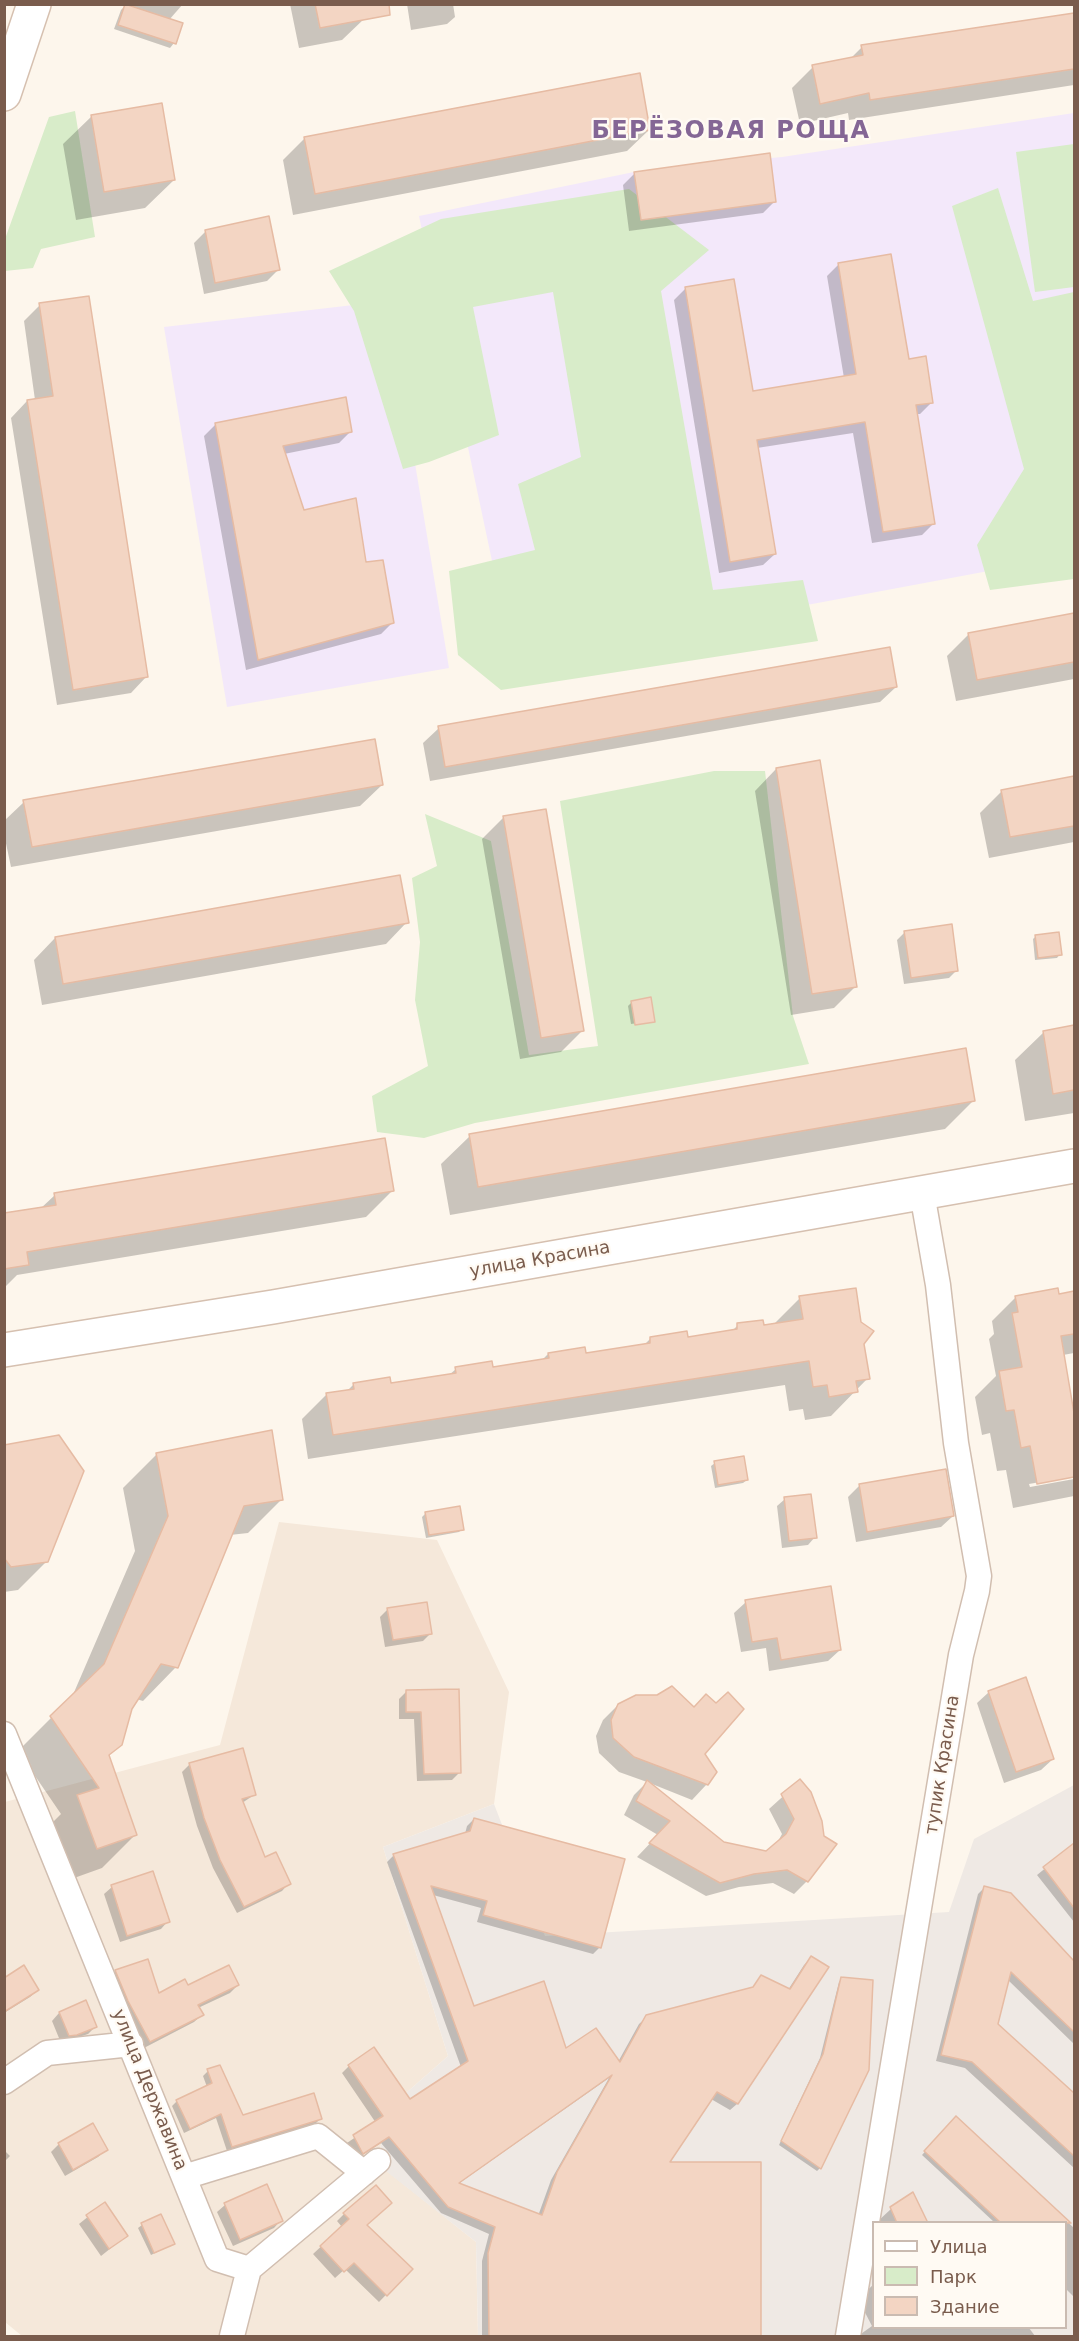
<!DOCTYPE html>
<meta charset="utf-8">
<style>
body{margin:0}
#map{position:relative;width:1079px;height:2341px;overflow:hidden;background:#fdf6ec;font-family:"DejaVu Sans",sans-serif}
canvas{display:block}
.frame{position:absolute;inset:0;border:6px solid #7a5c4d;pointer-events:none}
.legend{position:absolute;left:872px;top:2221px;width:195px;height:108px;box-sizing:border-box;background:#fffaf3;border:2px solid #cabbb1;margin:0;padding:8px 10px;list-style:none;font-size:18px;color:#7a5c4d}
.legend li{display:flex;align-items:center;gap:12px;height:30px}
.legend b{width:30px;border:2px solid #cabbb1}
</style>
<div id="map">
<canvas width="1079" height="2341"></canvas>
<div class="frame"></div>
<ul class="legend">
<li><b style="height:8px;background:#fff"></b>Улица</li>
<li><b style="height:16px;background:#d8ecc9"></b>Парк</li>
<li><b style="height:16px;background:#f3d5c3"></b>Здание</li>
</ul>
</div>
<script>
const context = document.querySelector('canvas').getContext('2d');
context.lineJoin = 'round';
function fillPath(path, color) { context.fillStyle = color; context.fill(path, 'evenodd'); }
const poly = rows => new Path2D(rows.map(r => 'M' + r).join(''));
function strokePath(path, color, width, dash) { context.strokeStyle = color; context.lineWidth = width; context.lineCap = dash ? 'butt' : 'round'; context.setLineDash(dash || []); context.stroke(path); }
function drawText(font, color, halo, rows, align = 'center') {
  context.font = font + ' "DejaVu Sans",sans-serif'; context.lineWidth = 4.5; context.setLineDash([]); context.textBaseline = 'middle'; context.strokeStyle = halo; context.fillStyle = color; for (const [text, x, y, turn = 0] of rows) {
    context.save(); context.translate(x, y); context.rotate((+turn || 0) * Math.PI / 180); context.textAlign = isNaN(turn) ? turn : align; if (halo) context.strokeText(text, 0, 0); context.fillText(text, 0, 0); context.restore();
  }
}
const residential = poly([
 [279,1522,437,1540,509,1692,494,1804,383,1847,448,2056,389,2108,377,2163,476,2242,478,2336,22,2336,5,2322,5,1802,220,1745]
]);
const industrial = poly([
 [1074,1785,1074,2336,478,2336,476,2242,377,2164,389,2108,448,2056,383,1847,494,1804,545,1936,949,1912,974,1839],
 [874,2222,1066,2222,1066,2328,874,2328]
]);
const education = poly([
 [1074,113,1074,555,513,660,419,216,634,172,770,153,771,158,782,157],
 [388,301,449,668,227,707,164,327]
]);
const green = poly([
 [75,111,95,237,41,249,33,268,5,271,5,239,49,117],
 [1074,144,1074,287,1035,292,1016,152],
 [998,188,1033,301,1074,292,1074,579,990,590,977,545,1024,469,952,206],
 [629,189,709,250,661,291,713,590,803,580,818,641,501,690,458,655,449,571,535,550,518,484,581,457,553,292,473,307,499,435,429,462,403,469,354,311,329,271,441,219],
 [714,771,765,771,793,1016,809,1064,475,1123,424,1138,377,1132,372,1096,428,1066,415,1000,420,942,412,878,437,866,425,814,491,841,529,1055,598,1046,560,801]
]);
const shadow = poly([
 [132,4,183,4,169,20,174,43,170,48,114,29,121,10,125,6,131,8],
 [290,4,361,4,364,19,342,40,299,48],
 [407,4,453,4,455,17,447,24,411,30],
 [1074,14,1074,85,849,120,848,113,800,124,792,88,813,67,850,59,862,47],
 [92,116,174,180,145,208,76,220,63,144],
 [649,130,627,151,293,215,283,160,304,139],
 [635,173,775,201,763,213,629,231,623,185],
 [206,231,278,270,267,281,204,294,194,243],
 [839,264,907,361,932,402,920,414,916,414,934,523,922,535,872,543,853,433,757,448,775,554,763,565,719,573,674,300,685,289,751,393,844,378,827,276],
 [40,305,147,676,131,693,57,705,11,418,27,401,35,400,24,321],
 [215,425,350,432,339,443,284,454,303,512,364,564,392,623,381,634,246,670,204,436],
 [1074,614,1074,679,956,701,947,656,969,634],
 [896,687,880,702,430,781,423,743,439,728],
 [776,769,856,986,834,1008,791,1015,755,791],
 [1074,778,1074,842,989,858,980,813,1002,791],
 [382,785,360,806,11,867,4,834,4,821,24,802],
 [504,817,582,1031,561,1052,520,1059,482,839],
 [407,922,386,944,42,1005,34,960,55,938],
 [904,933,957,970,949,978,904,984,897,940],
 [1036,936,1060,954,1057,958,1035,960,1033,939],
 [632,1002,653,1021,631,1024,628,1006],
 [1074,1027,1074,1113,1025,1121,1015,1060,1044,1032],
 [974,1100,945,1129,450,1215,441,1164,470,1136],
 [392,1191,366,1217,17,1275,4,1288,4,1215,40,1209,55,1195],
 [1074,1292,1074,1353,1063,1355,1074,1418,1074,1476,1029,1484,1030,1487,1074,1479,1074,1496,1013,1508,1006,1470,997,1471,990,1433,982,1435,975,1397,996,1376,989,1339,994,1334,992,1321,1016,1297,1057,1296],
 [800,1298,863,1344,868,1378,831,1416,805,1420,803,1409,789,1411,785,1385,308,1459,302,1419,327,1394,347,1391,354,1384,390,1385,449,1375,456,1369,492,1369,541,1361,548,1354,585,1354,644,1345,651,1338,687,1339,731,1332,738,1325,762,1327,775,1325,775,1323],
 [4,1446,47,1561,18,1590,4,1592],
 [156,1455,282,1499,248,1533,230,1535,176,1667,143,1701,136,1699,130,1709,120,1744,108,1756,135,1835,102,1868,63,1882,45,1830,61,1814,18,1751,72,1697,135,1551,123,1488],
 [715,1463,747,1480,743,1483,715,1488,711,1466],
 [860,1485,953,1516,941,1527,856,1542,848,1497],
 [785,1499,815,1537,808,1545,782,1548,777,1506],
 [425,1514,462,1529,459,1532,426,1538,422,1517],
 [746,1602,840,1650,828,1661,769,1671,766,1648,741,1652,734,1613],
 [388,1609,431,1633,423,1641,385,1647,380,1617],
 [407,1691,457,1691,460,1772,452,1780,417,1781,414,1719,399,1719,399,1699],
 [989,1692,1053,1759,1041,1770,1004,1783,977,1703],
 [618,1705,703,1753,707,1784,692,1800,652,1784,723,1843,766,1853,776,1845,782,1834,769,1809,800,1781,807,1881,794,1894,773,1883,739,1887,706,1896,637,1857,658,1835,624,1815,634,1795,647,1782,619,1772,599,1753,596,1736,603,1720],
 [190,1764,254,1795,242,1803,264,1859,289,1883,282,1891,237,1913,213,1868,197,1826,182,1772],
 [474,1819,600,1947,593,1954,477,1922,481,1908,433,1895,473,2008,566,2051,618,2062,639,2024,647,2017,751,1990,761,1977,788,1990,804,1965,811,1958,827,1968,737,2104,730,2110,711,2099,667,2164,759,2336,482,2336,482,2261,489,2234,441,2213,381,2143,356,2159,347,2143,376,2123,342,2073,349,2066,409,2101,461,2067,387,1862,394,1855,465,1834,467,1826],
 [609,2078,551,2180,538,2216,458,2184],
 [1074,1845,1074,1922,1037,1875],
 [112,1887,168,1921,161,1929,120,1942,104,1894],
 [984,1888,1010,1894,1074,1963,1074,2044,1008,1980,997,2024,1074,2095,1074,2168,965,2068,936,2061,978,1894],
 [116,1971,158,1995,187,1987,238,1985,230,1993,198,2008,202,2015,194,2022,142,2049,108,1979],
 [842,1978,820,2168,817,2171,779,2145,820,2058,839,1982],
 [4,1980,38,1990,30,1997,4,2013],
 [85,2002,95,2027,88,2034,61,2043,52,2021,59,2013],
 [208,2071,242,2117,320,2119,315,2124,227,2151,216,2118,184,2133,172,2106,177,2101,207,2087,203,2076],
 [956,2118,1074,2228,1074,2297,1066,2289,1066,2222,994,2222,922,2155],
 [59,2144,106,2150,98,2157,65,2176,51,2152],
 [4,2150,10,2156,4,2162],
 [104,2204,126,2236,101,2256,79,2224],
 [225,2205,281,2220,274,2228,233,2246,217,2212],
 [891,2209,926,2222,877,2222],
 [344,2214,366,2225,411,2269,379,2302,345,2269,335,2278,313,2254,342,2227,337,2221],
 [142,2225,173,2244,151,2255,138,2228],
 [874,2284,874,2328,1029,2328,1035,2336,858,2336,872,2326,858,2299]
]);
const building = poly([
 [125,4,183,23,176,44,118,25,125,4],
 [315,4,389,4,390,15,320,28,315,4],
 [1074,13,1074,69,870,100,869,93,820,104,812,65,863,55,861,45,1074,13],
 [640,73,650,130,315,194,304,137,640,73],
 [162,103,175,180,104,192,91,115,162,103],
 [770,153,776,202,641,220,634,172,770,153],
 [269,216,280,270,215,283,205,230,269,216],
 [891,254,909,359,926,356,933,403,916,405,935,524,883,532,865,422,757,440,776,554,730,562,685,287,734,279,753,391,856,374,838,263,891,254],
 [89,296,148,677,73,690,27,400,53,396,39,303,89,296],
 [346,397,352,432,283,446,304,510,356,498,366,562,383,560,394,623,258,660,215,423,346,397],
 [1074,613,1074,662,977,680,968,633,1074,613],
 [890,647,897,687,445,767,438,726,890,647],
 [375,739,383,785,32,847,23,800,375,739],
 [820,760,857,987,812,994,776,768,820,760],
 [1074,776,1074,826,1010,837,1001,790,1074,776],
 [546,809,584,1031,541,1038,503,816,546,809],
 [400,875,409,923,63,984,55,937,400,875],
 [952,924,958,971,911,978,904,931,952,924],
 [1059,932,1062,955,1038,958,1035,935,1059,932],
 [651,997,655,1022,635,1025,631,1001,651,997],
 [1074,1025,1074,1090,1053,1094,1043,1031,1074,1025],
 [966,1048,975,1101,478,1187,469,1134,966,1048],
 [385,1138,394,1191,27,1252,29,1265,4,1269,4,1213,56,1205,54,1193,385,1138],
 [856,1288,861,1322,874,1331,864,1344,870,1379,856,1381,858,1392,829,1397,827,1385,813,1387,809,1361,333,1435,326,1393,354,1389,353,1383,390,1377,391,1383,456,1373,455,1367,492,1361,493,1367,549,1358,548,1353,585,1347,586,1353,650,1343,650,1337,687,1331,688,1337,737,1329,737,1323,763,1320,764,1325,803,1319,799,1296,856,1288],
 [1058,1288,1059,1294,1074,1291,1074,1334,1061,1336,1074,1413,1074,1477,1037,1484,1030,1446,1021,1448,1014,1410,1006,1411,999,1371,1022,1367,1012,1313,1018,1312,1015,1296,1058,1288],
 [272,1430,283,1500,244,1506,178,1668,161,1664,132,1709,122,1745,109,1755,137,1835,97,1849,77,1795,99,1788,50,1716,104,1664,168,1516,156,1453,272,1430],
 [59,1435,84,1471,48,1562,11,1567,4,1558,4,1445,59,1435],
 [744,1456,748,1480,718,1485,714,1461,744,1456],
 [946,1469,954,1516,867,1532,859,1484,946,1469],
 [811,1494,817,1538,789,1541,784,1497,811,1494],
 [460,1506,464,1530,429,1535,425,1512,460,1506],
 [831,1586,841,1650,781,1660,777,1638,752,1642,745,1600,831,1586],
 [427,1602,432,1634,393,1640,387,1608,427,1602],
 [1026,1677,1054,1759,1016,1772,988,1691,1026,1677],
 [672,1686,694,1707,706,1694,716,1703,728,1692,744,1709,705,1754,717,1772,708,1785,634,1757,613,1738,611,1720,618,1704,636,1695,657,1695,672,1686],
 [459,1689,461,1773,424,1774,421,1712,406,1712,406,1690,459,1689],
 [243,1748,256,1795,242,1799,265,1857,276,1852,291,1884,244,1907,220,1860,204,1818,189,1763,243,1748],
 [800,1779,811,1792,822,1821,824,1836,837,1844,808,1882,787,1870,754,1874,720,1883,649,1843,670,1821,636,1801,647,1780,724,1842,766,1851,786,1834,794,1819,781,1794,800,1779],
 [474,1818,625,1859,601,1948,483,1915,487,1901,431,1886,474,2006,544,1981,566,2048,596,2028,620,2062,646,2015,753,1987,761,1975,790,1989,811,1956,829,1967,738,2104,717,2092,670,2162,761,2162,761,2337,489,2337,488,2253,495,2227,448,2207,389,2137,363,2154,353,2135,383,2116,348,2065,374,2047,410,2099,468,2061,393,1854,470,1831,474,1818],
 [612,2075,557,2172,542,2215,459,2183,612,2075],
 [1074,1843,1074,1908,1043,1867,1074,1843],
 [153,1871,170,1922,127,1936,111,1885,153,1871],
 [984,1886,1011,1893,1074,1961,1074,2032,1011,1972,998,2024,1074,2093,1074,2156,972,2062,941,2055,984,1886],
 [148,1959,159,1993,185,1979,188,1985,229,1965,239,1985,198,2005,204,2015,150,2042,128,2001,115,1970,148,1959],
 [24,1965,39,1990,4,2012,4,1978,24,1965],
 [841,1977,873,1980,869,2070,821,2169,781,2141,823,2054,841,1977],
 [86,2000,97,2027,77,2035,69,2036,59,2012,86,2000],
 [220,2065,243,2115,314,2093,322,2119,232,2147,221,2114,190,2129,176,2100,212,2083,207,2069,220,2065],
 [956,2116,1071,2223,1001,2223,924,2151,956,2116],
 [93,2123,108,2150,73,2170,58,2143,93,2123],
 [267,2184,283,2221,240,2240,224,2203,267,2184],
 [376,2185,392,2203,367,2225,413,2269,387,2296,354,2263,344,2272,320,2246,349,2219,343,2213,376,2185],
 [913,2192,928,2223,897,2223,890,2207,913,2192],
 [105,2202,128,2236,109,2249,86,2215,105,2202],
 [161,2214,175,2244,154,2253,141,2223,161,2214]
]);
const street = poly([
 [4,1734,217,2259,249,2269,378,2161],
 [4,2082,47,2053,131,2044],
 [184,2177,318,2136,364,2173],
 [232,2336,249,2269],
 [848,2336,961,1655,977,1591,979,1576,956,1443,938,1285,922,1193]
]);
const secondary = poly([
 [4,94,34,4],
 [4,1350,273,1307,1074,1166]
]);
const streetNames = [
 ["улица Красина",540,1260,-10],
 ["тупик Красина",943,1765,-81],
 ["улица Державина",149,2090,68]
];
const districtNames = [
 ["БЕРЁЗОВАЯ РОЩА",731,132]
];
fillPath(residential, '#f5e8da');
fillPath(industrial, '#efe9e4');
fillPath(education, '#f3e8fa');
fillPath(green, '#d8ecc9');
fillPath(shadow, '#0003');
fillPath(building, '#f3d5c3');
strokePath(building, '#e6bba3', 1.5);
strokePath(street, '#d1beb0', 27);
strokePath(secondary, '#d6c0b0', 36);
strokePath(street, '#fff', 24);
strokePath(secondary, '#fff', 33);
drawText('18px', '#7a5c4d', '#fffaf3', streetNames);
context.letterSpacing = '1.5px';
drawText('bold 24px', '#846695', '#fffaf3', districtNames);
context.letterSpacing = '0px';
</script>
